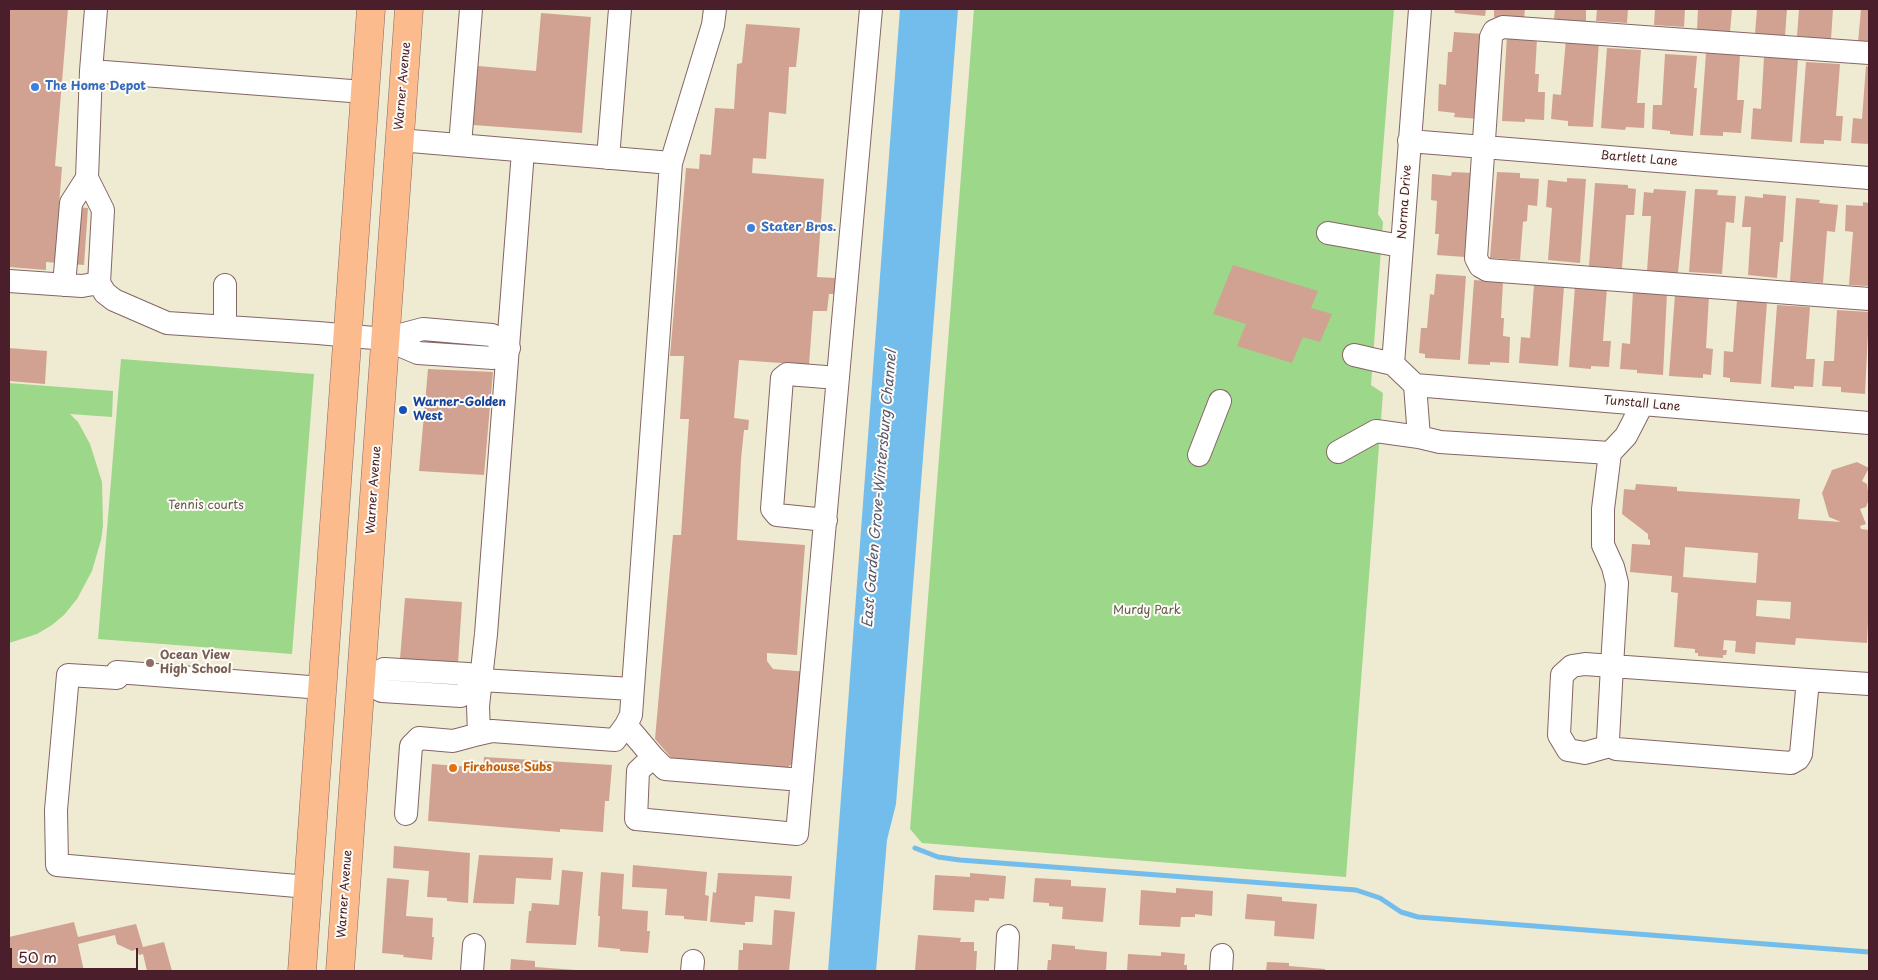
<!DOCTYPE html>
<style>
body{margin:0}
#map{position:relative;width:1878px;height:980px;overflow:hidden;background:#efead2;font-family:"Playpen Sans",sans-serif}
canvas{display:block}
.frame{position:absolute;inset:0;border:10px solid #4a1f2b;pointer-events:none}
.scale{position:absolute;left:10px;top:948px;width:128px;height:22px;box-sizing:border-box;border:2px solid #4a1f2b;border-top:0;padding-left:6px;font-size:15px;line-height:18px;white-space:nowrap;color:#4a1f2b;-webkit-text-stroke:4px #fdfcf7;paint-order:stroke}
</style>
<div id="map">
<canvas width="1878" height="980"></canvas>
<div class="frame"></div>
<div class="scale">50 m</div>
</div>
<script>
const context = document.querySelector('canvas').getContext('2d');
context.lineJoin = 'round';
function fillPath(path, color) { context.fillStyle = color; context.fill(path, 'evenodd'); }
const poly = rows => new Path2D(rows.map(r => 'M' + r).join(''));
function strokePath(path, color, width, dash) { context.strokeStyle = color; context.lineWidth = width; context.lineCap = dash ? 'butt' : 'round'; context.setLineDash(dash || []); context.stroke(path); }
function drawText(font, color, halo, rows, align = 'center') {
  context.font = font + ' "Playpen Sans",sans-serif'; context.lineWidth = 4; context.setLineDash([]); context.textBaseline = 'middle'; context.strokeStyle = halo; context.fillStyle = color; for (const [text, x, y, turn = 0] of rows) {
    context.save(); context.translate(x, y); context.rotate((+turn || 0) * Math.PI / 180); context.textAlign = isNaN(turn) ? turn : align; if (halo) context.strokeText(text, 0, 0); context.fillText(text, 0, 0); context.restore();
  }
}
const green = poly([
 [974,9,1394,9,1378,214,1383,222,1371,385,1383,393,1346,877,922,843,910,829],
 [121,359,314,374,292,654,98,639],
 [9,383,113,391,112,417,70,414,78,422,90,444,102,482,103,526,101,540,92,571,77,599,64,615,52,625,37,634,9,643]
]);
const water = poly([
 [900,9,958,9,896,804,887,840,876,971,828,971]
]);
const stream = poly([
 [915,848,938,857,960,860,1356,890,1380,898,1401,912,1418,917,1869,952]
]);
const building = poly([
 [9,9,68,9,55,166,62,167,59,206,88,208,84,265,46,262,46,270,9,267],
 [1454,9,1486,9,1485,16,1455,13],
 [1494,9,1525,9,1524,19,1494,17],
 [1555,9,1586,9,1586,22,1554,19],
 [1597,9,1628,9,1627,23,1596,21],
 [1655,9,1685,9,1684,27,1654,25],
 [1698,9,1732,9,1730,32,1697,30],
 [1757,9,1787,9,1785,36,1755,34],
 [1799,9,1833,9,1831,39,1797,36],
 [1861,9,1869,9,1869,43,1858,43],
 [541,13,591,17,582,133,473,125,478,66,536,71],
 [746,24,800,28,796,67,789,67,786,114,769,112,766,159,753,158,752,173,824,179,817,277,836,278,835,294,829,294,827,311,813,311,809,365,739,360,734,418,749,420,748,430,744,430,741,459,737,540,805,545,797,655,767,653,767,661,773,669,809,672,801,756,786,769,674,761,655,739,673,535,681,535,689,419,680,419,684,356,670,356,686,168,699,169,700,154,711,155,715,108,734,109,737,64,742,63],
 [1454,32,1483,34,1479,119,1454,117,1455,113,1438,111,1439,84,1446,85,1448,52,1452,52],
 [1507,35,1537,38,1535,74,1539,74,1538,92,1545,92,1544,120,1525,119,1525,122,1502,121],
 [1566,39,1599,42,1593,127,1568,126,1568,121,1551,119,1553,94,1561,95],
 [1607,48,1641,50,1637,103,1645,103,1644,128,1626,127,1625,130,1601,128],
 [1706,53,1740,55,1737,100,1744,100,1741,133,1723,132,1723,136,1700,135],
 [1665,54,1697,56,1694,88,1697,88,1693,136,1670,134,1670,131,1652,129,1653,105,1662,105],
 [1764,57,1798,59,1792,142,1751,139,1753,108,1761,109],
 [1806,62,1840,64,1836,116,1843,116,1841,141,1824,140,1824,144,1800,143],
 [1866,66,1869,67,1869,144,1851,143,1853,118,1862,119],
 [1452,172,1474,173,1465,257,1437,255,1439,234,1435,234,1437,201,1431,200,1432,174,1451,176],
 [1497,172,1520,173,1520,178,1539,179,1537,206,1528,205,1527,221,1523,222,1520,260,1490,258],
 [1567,178,1586,179,1580,263,1548,260,1552,208,1546,207,1548,180,1567,182],
 [1595,183,1628,185,1628,188,1636,189,1634,215,1626,215,1622,268,1589,266],
 [1654,189,1686,191,1678,273,1647,271,1651,216,1642,216,1644,192,1653,193],
 [1695,189,1718,190,1717,195,1736,196,1734,223,1726,222,1722,274,1689,272],
 [1763,194,1786,196,1783,242,1780,242,1777,278,1748,275,1751,227,1742,227,1745,196,1763,198],
 [1796,198,1820,200,1819,203,1838,205,1835,232,1827,231,1823,283,1790,281],
 [1863,202,1869,203,1869,286,1849,285,1853,232,1845,231,1846,205,1863,206],
 [1233,265,1318,291,1311,308,1332,314,1320,342,1303,337,1292,363,1237,346,1246,324,1213,314],
 [1436,274,1466,276,1460,360,1425,358,1425,354,1419,353,1421,328,1427,328,1430,294,1434,295],
 [1474,280,1503,282,1501,318,1504,318,1503,336,1510,337,1509,363,1490,362,1490,365,1468,364],
 [1534,285,1564,287,1558,366,1519,363,1521,337,1530,338],
 [1575,286,1607,288,1603,341,1611,341,1609,367,1591,366,1591,369,1569,367],
 [1633,291,1667,293,1663,375,1637,373,1637,370,1620,369,1622,343,1630,344],
 [1675,294,1709,296,1706,348,1713,349,1711,375,1703,374,1703,378,1669,376],
 [1737,300,1767,302,1761,384,1730,382,1730,378,1723,377,1724,351,1733,352],
 [1777,305,1810,307,1806,359,1815,359,1813,387,1794,386,1794,389,1771,387],
 [1837,310,1869,312,1865,394,1841,392,1841,387,1822,386,1824,361,1834,361],
 [9,348,47,351,45,384,9,381],
 [428,369,493,372,484,475,419,471],
 [1857,462,1869,468,1862,481,1867,484,1869,499,1866,507,1860,509,1866,524,1860,526,1861,529,1869,530,1869,601,1867,643,1796,638,1795,645,1756,642,1755,654,1735,652,1736,641,1724,640,1723,650,1727,650,1726,655,1723,655,1723,658,1698,656,1698,653,1695,653,1695,649,1674,647,1678,593,1671,592,1672,576,1630,572,1632,544,1650,545,1650,540,1648,539,1648,534,1622,514,1624,489,1635,490,1636,484,1677,487,1677,491,1800,499,1798,519,1841,522,1829,517,1822,493,1832,470],
 [1685,547,1758,553,1756,583,1683,577],
 [1757,600,1791,602,1790,619,1756,616],
 [405,598,462,602,458,663,400,659],
 [484,757,612,765,609,801,605,801,603,832,560,829,560,832,428,821,432,764,483,768],
 [394,846,470,853,468,903,447,901,447,898,427,897,429,871,393,868],
 [479,855,553,858,551,880,516,878,514,904,473,903],
 [633,865,707,872,705,895,709,896,707,921,684,919,684,916,665,915,667,889,632,887],
 [562,870,583,872,576,945,526,943,529,911,531,911,532,903,559,905],
 [601,872,624,874,622,909,648,911,647,931,650,931,648,953,620,951,620,949,598,947,600,916,598,916],
 [718,873,792,876,790,899,755,896,753,922,745,922,745,925,710,922,713,892,716,893],
 [970,873,1006,876,1004,899,989,898,989,901,975,900,974,912,933,910,935,875,970,877],
 [387,878,409,880,406,916,433,918,432,937,434,937,432,960,403,957,404,955,382,953],
 [1035,878,1071,880,1071,886,1106,888,1103,922,1062,919,1063,907,1049,906,1049,903,1033,902],
 [1176,888,1213,891,1212,916,1195,914,1195,917,1181,917,1180,927,1139,925,1141,890,1176,893],
 [1247,894,1282,897,1282,901,1317,904,1314,939,1274,936,1275,921,1245,919],
 [774,910,795,912,789,971,738,971,739,950,743,950,743,943,772,945],
 [74,922,78,937,136,924,143,947,164,942,172,971,147,971,143,954,139,955,137,949,132,951,117,944,115,935,78,944,84,971,9,971,9,937],
 [918,935,961,938,960,942,974,942,974,951,977,951,976,971,915,970],
 [1052,944,1075,946,1075,949,1107,952,1106,971,1047,971,1048,960,1051,960],
 [1161,952,1185,954,1184,965,1187,965,1187,971,1127,971,1128,954,1161,956],
 [511,959,535,961,535,967,576,970,576,971,510,971],
 [1267,962,1289,963,1289,966,1325,969,1325,971,1266,971]
]);
const minor = poly([
 [715,9,713,25,671,163,631,715,626,725,653,757,638,771,636,819,797,834,871,9],
 [1869,53,1503,27,1494,31,1491,37,1476,258,1480,266,1487,270,1869,299],
 [91,71,96,9],
 [364,92,91,71,87,178,103,210,99,283,105,293,114,300,167,323,318,333,385,339,418,353,493,358,509,348,492,335,423,329,385,339],
 [399,140,671,163],
 [1409,141,1869,178],
 [460,145,471,9],
 [523,151,486,634,478,706,479,734,492,731,615,740,626,725],
 [608,158,620,9],
 [1328,233,1401,246],
 [9,281,82,286,99,283],
 [64,285,71,203,87,178],
 [225,327,225,285],
 [1354,355,1393,364],
 [1415,385,1869,423],
 [1415,385,1393,364,1420,9],
 [1415,385,1419,437,1440,442,1610,453],
 [1338,452,1376,431,1419,437],
 [1199,455,1220,401],
 [826,520,777,515,772,509,782,378,787,374,838,378],
 [361,680,384,669,468,674,481,680,632,689],
 [361,680,382,691,461,696,481,680],
 [1808,680,1801,754,1798,759,1791,763,1616,749,1610,746,1608,740,1612,666,1808,680,1869,684],
 [1610,746,1585,753,1568,750,1559,735,1562,675,1572,666,1585,664,1612,666,1617,583,1613,567,1603,545,1603,509,1610,453,1626,436,1642,405],
 [653,757,665,769,802,780],
 [406,814,411,746,419,738,453,741,479,734],
 [308,887,57,865,56,810,68,675,117,678,117,672,322,688],
 [472,971,474,945],
 [692,971,693,961],
 [1006,971,1008,936],
 [1221,971,1222,955]
]);
const major = poly([
 [302,971,371,9],
 [340,971,409,9]
]);
const markers = [
 [35,87,5,"#3f7fe0"],
 [751,228,5,"#3f7fe0"],
 [403,410,5,"#1a4fb4"],
 [150,663,5,"#8d6e63"],
 [453,768,5,"#e8710a"]
];
const streetNames = [
 ["Warner Avenue",403,86,-85],
 ["Bartlett Lane",1639,159,5],
 ["Norma Drive",1405,202,-86],
 ["Tunstall Lane",1642,404,5],
 ["Warner Avenue",374,490,-86],
 ["Warner Avenue",345,894,-86]
];
const shopNames = [
 ["The Home Depot",45,87],
 ["Stater Bros.",761,228]
];
const transitNames = [
 ["Warner-Golden",413,403],
 ["West",413,417]
];
const parkNames = [
 ["Tennis courts",206,506],
 ["Murdy Park",1147,611]
];
const educationNames = [
 ["Ocean View",160,656],
 ["High School",160,670]
];
const foodNames = [
 ["Firehouse Subs",463,768]
];
const waterNames = [
 ["East Garden Grove-Wintersburg Channel",880,489,-85]
];
fillPath(green, '#9dd78a');
fillPath(water, '#73bdec');
strokePath(stream, '#73bdec', 5);
fillPath(building, '#d1a292');
strokePath(minor, '#846665', 24);
strokePath(major, '#846665', 29);
strokePath(minor, '#fff', 22);
strokePath(major, '#fbbb8c', 28);
for (const [x, y, r, color] of markers) { const dot = new Path2D(); dot.arc(x, y, r, 0, 2 * Math.PI); context.fillStyle = color; context.fill(dot); strokePath(dot, '#fdfcf7', 2); }
drawText('12px', '#4a1f2b', '#fdfcf7', streetNames);
drawText('bold 12px', '#366cbe', '#fdfcf7', shopNames, 'left');
drawText('bold 12px', '#164399', '#fdfcf7', transitNames, 'left');
drawText('12px', '#635648', '#fdfcf7', parkNames);
drawText('bold 12px', '#785e54', '#fdfcf7', educationNames, 'left');
drawText('bold 12px', '#c56008', '#fdfcf7', foodNames, 'left');
drawText('italic 14px', '#58566f', '#fdfcf7', waterNames);
</script>
